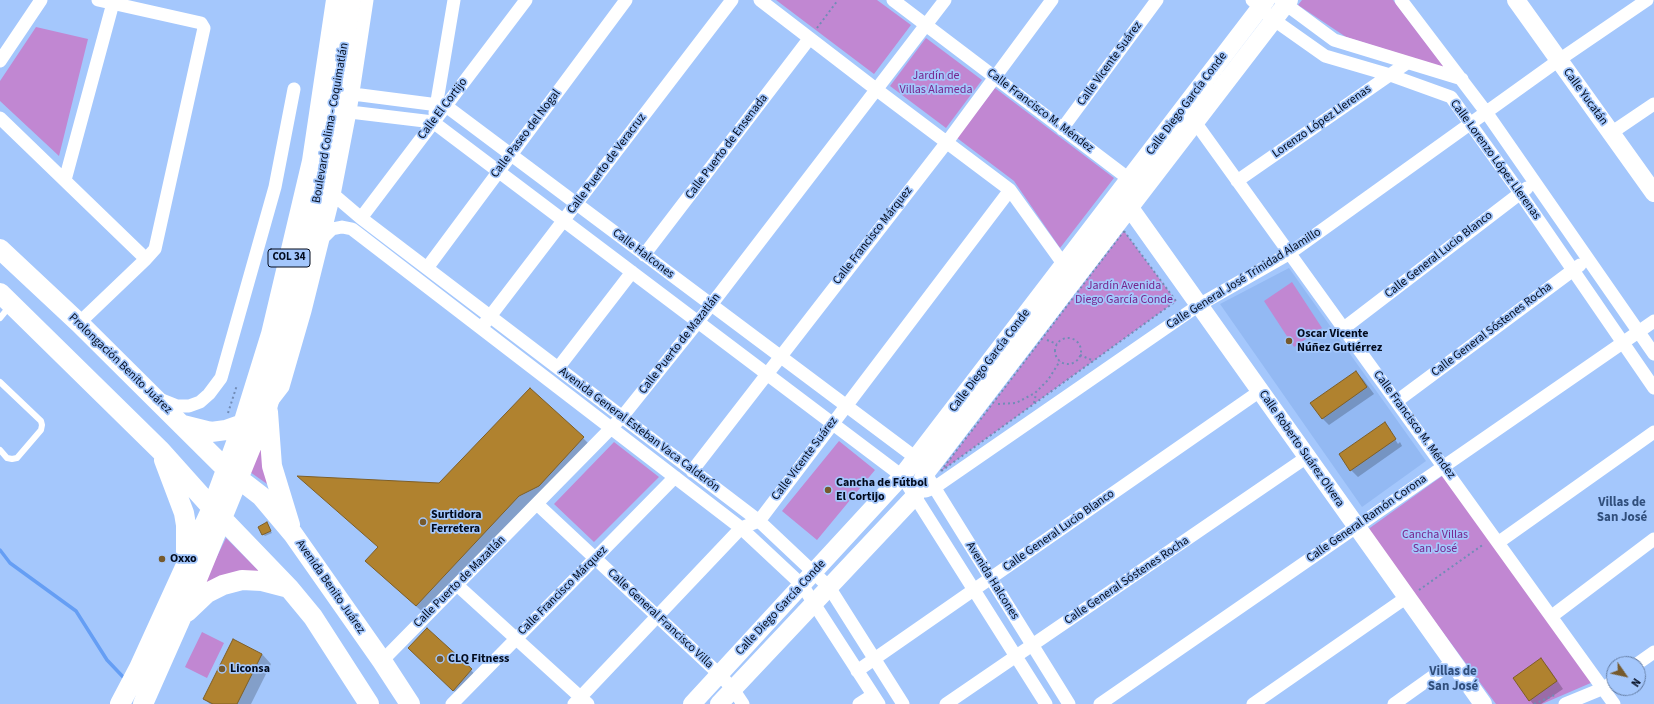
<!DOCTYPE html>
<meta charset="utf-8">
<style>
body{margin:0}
#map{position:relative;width:1654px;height:704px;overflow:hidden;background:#a4c7fc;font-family:"Source Sans 3",sans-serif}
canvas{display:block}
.north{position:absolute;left:1606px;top:656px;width:40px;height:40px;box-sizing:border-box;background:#a4c7fc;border:1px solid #637ca3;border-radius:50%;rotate:124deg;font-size:11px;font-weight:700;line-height:16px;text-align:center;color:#020b1d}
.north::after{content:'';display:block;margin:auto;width:14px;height:18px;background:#765a2d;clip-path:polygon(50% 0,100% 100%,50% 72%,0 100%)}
</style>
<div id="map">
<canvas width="1654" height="704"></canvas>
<div class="north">N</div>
</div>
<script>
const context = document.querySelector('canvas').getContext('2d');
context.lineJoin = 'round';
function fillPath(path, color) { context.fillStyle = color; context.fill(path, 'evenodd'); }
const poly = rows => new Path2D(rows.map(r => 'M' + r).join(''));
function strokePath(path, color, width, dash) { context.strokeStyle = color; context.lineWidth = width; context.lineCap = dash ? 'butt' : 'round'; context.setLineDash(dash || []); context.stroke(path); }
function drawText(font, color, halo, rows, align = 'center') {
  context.font = font + ' "Source Sans 3",sans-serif'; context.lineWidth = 3.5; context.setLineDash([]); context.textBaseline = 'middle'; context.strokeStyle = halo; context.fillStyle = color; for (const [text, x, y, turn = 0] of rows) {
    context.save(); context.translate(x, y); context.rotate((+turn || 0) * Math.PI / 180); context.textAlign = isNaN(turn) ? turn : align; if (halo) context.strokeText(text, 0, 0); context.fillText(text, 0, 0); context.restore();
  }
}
const built = poly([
 [1289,268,1426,461,1362,507,1220,304]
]);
const green = poly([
 [776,0,877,0,911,25,874,74],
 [1302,0,1393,0,1445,68,1346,37,1298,5],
 [36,27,88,39,59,156,0,101,0,81],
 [926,38,982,80,946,128,890,86],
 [995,88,1114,178,1060,248,1014,181,957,138],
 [1124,231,1176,301,940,472,993,403],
 [1292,282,1322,328,1294,347,1264,301],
 [264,436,270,486,250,472],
 [839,441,875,470,817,540,782,511],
 [614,442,659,477,594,542,554,504],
 [1445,474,1593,682,1542,704,1496,704,1367,530],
 [226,538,265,577,197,597],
 [202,632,224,643,207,678,185,667]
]);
const shadow = poly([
 [1356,372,1363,379,1374,394,1329,425,1322,418],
 [1384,424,1391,430,1389,430,1398,444,1400,442,1402,446,1358,477,1351,470],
 [583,438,592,447,426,615,375,570,440,484],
 [267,524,272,533,265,536,263,534],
 [427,629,478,677,460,697,416,655],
 [262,654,271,664,251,704,210,704,204,699],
 [1541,660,1548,667,1563,689,1541,704,1533,704,1530,700]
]);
const stream = poly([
 [0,550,10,563,76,611,107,660,126,680]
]);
const building = poly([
 [1356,371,1367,387,1322,419,1310,403,1356,371],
 [530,388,584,437,539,486,519,496,416,606,365,561,378,547,297,476,439,483,530,388],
 [1385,422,1396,439,1350,471,1339,454,1385,422],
 [267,522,271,531,262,535,258,527,267,522],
 [427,628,472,669,453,691,408,648,427,628],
 [233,639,262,654,237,704,213,704,203,699,233,639],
 [1541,658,1557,681,1529,701,1513,678,1541,658]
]);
const path = poly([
 [817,28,838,0],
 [1124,231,1176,301,940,472,993,403,1124,231],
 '1055 351a13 13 0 1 1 26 0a13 13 0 1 1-26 0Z',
 [1047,340,1057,344],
 [1080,355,1094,361],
 [1034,403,1036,394],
 [998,404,1016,403,1035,393,1048,380,1060,361],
 [228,413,237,385],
 [1419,590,1484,544],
 [1534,704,1557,694]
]);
const lane = poly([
 [0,318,9,307],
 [0,382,41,421,42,425,41,430,17,458,12,459,7,458,0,450]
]);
const street = poly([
 [760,0,877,90,1010,190,1064,265],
 [893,0,1129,179],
 [1252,0,1274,20,1325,56,1390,75,1451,97,1520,193,1654,388],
 [1280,0,1334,40,1462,79],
 [1401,0,1486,112,1654,354],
 [0,61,41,0],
 [353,94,446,106,916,458,1069,704],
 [350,112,433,122,902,476,1046,704],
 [435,113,454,0],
 [1189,117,1195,122,1614,704],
 [0,118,146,259],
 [1062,129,1157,0],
 [1611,133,1654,104],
 [65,180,113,3],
 [1237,181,1407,63],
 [334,195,361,218,759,521,829,587,903,704],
 [361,218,526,0],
 [324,237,332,229,342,227,352,229,741,528,802,585,879,704],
 [644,255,809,39],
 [427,268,626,0],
 [79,323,146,259,155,249,204,28,201,23,98,0],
 [485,323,732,0],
 [1344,328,1527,188],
 [558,368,632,272],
 [162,400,177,406,189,406,200,402,209,394,221,378,275,187,294,89],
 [273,400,283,387,305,311,334,195,350,112,367,0],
 [1397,401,1580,265],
 [692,471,947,142,1052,0],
 [926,491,934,488,1199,305,1290,253,1559,60,1647,0],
 [537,504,719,674,733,689,743,704],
 [1499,542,1654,432],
 [457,585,588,704],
 [1552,616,1654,539],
 [382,661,622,417,698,322,945,0],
 [1637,664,1654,652],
 [857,671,1260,391],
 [452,704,675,477],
 [574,704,741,528,759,521,1010,190],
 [859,704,873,695],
 [946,704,1307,457],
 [1100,704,1654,321],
 [1253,704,1407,597],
 [1394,704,1453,662],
 [1565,704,1604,688,1614,681]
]);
const secondary = poly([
 [1516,0,1654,193],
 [1120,201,1130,208,1483,704],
 [692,704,902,476,1266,0],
 [719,704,915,496,925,474,1289,0]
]);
const primary = poly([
 [0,249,79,323,226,469,261,496,293,534,382,661,410,704],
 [0,293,161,451,212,508,289,588,313,617,369,704],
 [268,412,272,466,290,525],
 [183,425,211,432,226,430,243,424],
 [164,460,184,513,186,525,186,559],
 [187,612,207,593,223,585,242,580,262,581,289,588],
 [120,704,139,668,212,508,243,424,271,334,312,161,336,0],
 [143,704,182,616,267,408,279,365,326,167,351,0]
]);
const markers = [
 [1289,341,4,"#765a2d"],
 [828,490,4,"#765a2d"],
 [423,522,4,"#765a2d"],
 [162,559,4,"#765a2d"],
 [440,659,4,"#765a2d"],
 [222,669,4,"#765a2d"]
];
const shields = [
 [289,258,42]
];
const shieldNames = [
 ["COL 34",289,258]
];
const streetNames = [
 ["Calle Vicente Suárez",1110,64,-54],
 ["Calle Yucatán",1585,97,54],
 ["Calle Diego García Conde",1187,104,-53],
 ["Calle El Cortijo",443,109,-53],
 ["Calle Francisco M. Méndez",1040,111,37],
 ["Lorenzo López Llerenas",1322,122,-35],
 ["Boulevard Colima - Coquimatlán",331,123,-80],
 ["Calle Paseo del Nogal",526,134,-53],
 ["Calle Puerto de Ensenada",727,147,-53],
 ["Calle Lorenzo López Llerenas",1495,160,54],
 ["Calle Puerto de Veracruz",607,164,-53],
 ["Calle Francisco Márquez",873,236,-52],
 ["Calle Halcones",643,254,37],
 ["Calle General Lucio Blanco",1439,255,-38],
 ["Calle General José Trinidad Alamillo",1244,279,-32],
 ["Calle General Sóstenes Rocha",1492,330,-37],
 ["Calle Puerto de Mazatlán",680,344,-52],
 ["Calle Diego García Conde",990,361,-53],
 ["Prolongación Benito Juárez",120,364,44],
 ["Calle Francisco M. Méndez",1414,425,54],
 ["Avenida General Esteban Vaca Calderón",639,430,37],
 ["Calle Roberto Suárez Olvera",1301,449,55],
 ["Calle Vicente Suárez",805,459,-53],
 ["Calle General Ramón Corona",1367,519,-35],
 ["Calle General Lucio Blanco",1059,531,-35],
 ["Avenida Halcones",992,581,58],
 ["Calle General Sóstenes Rocha",1127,581,-34],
 ["Calle Puerto de Mazatlán",460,582,-45],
 ["Avenida Benito Juárez",330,587,55],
 ["Calle Francisco Márquez",563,591,-45],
 ["Calle Diego García Conde",781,608,-47],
 ["Calle General Francisco Villa",660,619,43]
];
const parkNames = [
 ["Jardín de",936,76],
 ["Villas Alameda",936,90],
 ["Jardín Avenida",1124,286],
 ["Diego García Conde",1124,300],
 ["Cancha Villas",1435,535],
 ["San José",1435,549]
];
const poiNames = [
 ["Oscar Vicente",1297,334],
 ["Núñez Gutiérrez",1297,348],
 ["Cancha de Fútbol",836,483],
 ["El Cortijo",836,497],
 ["Surtidora",431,515],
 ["Ferretera",431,529],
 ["Oxxo",170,559],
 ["CLQ Fitness",448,659],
 ["Liconsa",230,669]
];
const neighbourhoodNames = [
 ["Villas de",1622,503],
 ["San José",1622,518],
 ["Villas de",1453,672],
 ["San José",1453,687]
];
fillPath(built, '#93b9f3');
fillPath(green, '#c187d2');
fillPath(shadow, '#0003');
strokePath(stream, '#659ef4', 3.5);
fillPath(building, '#b0822f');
strokePath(building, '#7e5e26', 1);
strokePath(path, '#718cb6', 2, [2, 3]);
strokePath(lane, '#fff', 6);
strokePath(street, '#fff', 13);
strokePath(secondary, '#fff', 18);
strokePath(primary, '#fff', 20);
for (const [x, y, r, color] of markers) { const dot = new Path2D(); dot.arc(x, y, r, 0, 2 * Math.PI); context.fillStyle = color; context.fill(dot); strokePath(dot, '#a4c7fc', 1.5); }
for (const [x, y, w] of shields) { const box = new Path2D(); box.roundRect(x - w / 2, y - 9, w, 18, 3); context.fillStyle = '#a4c7fc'; context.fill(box); strokePath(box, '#020b1d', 1); }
drawText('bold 11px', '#020b1d', null, shieldNames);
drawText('12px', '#020b1d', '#a4c7fc', streetNames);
drawText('12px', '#77258c', '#a4c7fc', parkNames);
drawText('bold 12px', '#020b1d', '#a4c7fc', poiNames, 'left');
drawText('bold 13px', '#314f7c', '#a4c7fc', neighbourhoodNames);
</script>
